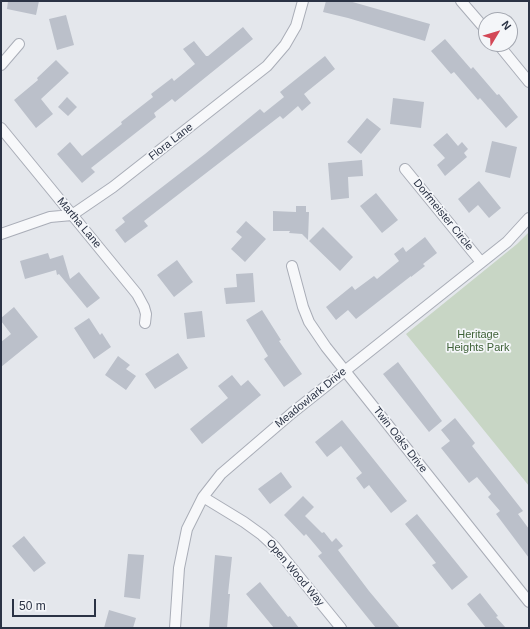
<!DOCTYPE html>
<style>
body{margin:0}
#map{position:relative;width:530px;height:629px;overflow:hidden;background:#e4e7ec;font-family:Arial,sans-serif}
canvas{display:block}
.frame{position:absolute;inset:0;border:2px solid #2b3345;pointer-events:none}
.north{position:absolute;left:478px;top:12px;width:40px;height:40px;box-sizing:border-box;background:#f4f6f9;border:1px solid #a4a8b1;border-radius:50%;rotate:52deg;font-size:11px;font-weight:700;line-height:16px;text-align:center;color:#2b3345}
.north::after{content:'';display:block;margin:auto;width:14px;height:18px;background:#d34756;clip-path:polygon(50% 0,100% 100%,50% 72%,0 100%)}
.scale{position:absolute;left:12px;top:599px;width:84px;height:18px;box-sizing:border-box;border:2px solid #2b3345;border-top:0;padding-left:5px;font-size:12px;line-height:14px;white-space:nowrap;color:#2b3345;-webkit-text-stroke:3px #f4f6f9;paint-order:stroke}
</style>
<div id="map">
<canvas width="530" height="629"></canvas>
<div class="frame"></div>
<div class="north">N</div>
<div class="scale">50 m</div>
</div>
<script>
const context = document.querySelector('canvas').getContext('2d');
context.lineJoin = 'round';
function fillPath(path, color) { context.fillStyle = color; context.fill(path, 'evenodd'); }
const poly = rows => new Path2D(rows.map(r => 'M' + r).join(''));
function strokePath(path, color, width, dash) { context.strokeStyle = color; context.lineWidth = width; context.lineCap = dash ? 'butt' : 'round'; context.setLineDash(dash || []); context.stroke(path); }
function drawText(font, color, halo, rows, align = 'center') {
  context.font = font + ' Arial,sans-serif'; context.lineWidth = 3.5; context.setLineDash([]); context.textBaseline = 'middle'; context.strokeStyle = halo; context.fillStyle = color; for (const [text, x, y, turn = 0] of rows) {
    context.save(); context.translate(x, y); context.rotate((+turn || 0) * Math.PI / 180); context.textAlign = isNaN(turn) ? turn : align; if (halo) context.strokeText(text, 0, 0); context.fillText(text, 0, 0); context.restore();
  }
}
const green = poly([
 [529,232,529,486,406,334,517,244]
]);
const building = poly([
 [8,1,39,1,36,15,7,9],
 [326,1,349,1,430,24,425,41,348,18,323,12],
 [66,15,74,45,57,50,49,19],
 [243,27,253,39,175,102,172,99,154,113,156,117,91,168,95,172,82,183,57,154,70,142,82,156,122,124,121,122,153,97,151,94,172,78,174,81,195,64,183,49,194,41,206,56,208,56],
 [445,39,471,69,473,67,497,95,499,94,518,117,506,128,480,98,478,100,454,72,451,74,431,51],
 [325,56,335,69,304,94,311,103,302,111,298,106,283,119,280,116,144,221,148,226,125,243,115,230,125,222,122,218,205,154,260,109,264,113,284,97,280,92],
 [56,60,69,73,41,99,53,114,36,128,14,100,38,80,37,78],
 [67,97,77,107,68,116,58,107],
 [393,98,424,102,421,128,390,124],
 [367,118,381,129,361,154,347,142],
 [447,133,458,146,462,142,468,149,464,153,467,157,445,176,437,165,445,158,433,145],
 [492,141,517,147,510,178,485,172],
 [362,160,363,176,348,177,349,198,331,200,328,163],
 [479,181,501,208,489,218,478,205,469,213,458,199],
 [376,193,398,220,382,233,360,206],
 [296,206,306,206,306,212,309,212,308,240,302,234,289,233,290,231,273,231,273,211,296,212],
 [246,221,266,239,245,262,231,249,242,237,236,232],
 [323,227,353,257,340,271,309,241],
 [425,237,437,253,423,264,425,266,411,277,411,276,356,319,348,310,336,320,326,307,352,286,355,290,374,276,377,279,399,261,394,254,403,247,406,252],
 [48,253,50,259,63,255,70,279,79,272,100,298,87,308,59,274,57,275,56,270,25,279,20,261],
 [177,260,193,282,174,297,157,275],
 [253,273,255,302,226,304,224,288,237,287,236,274],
 [14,307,38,337,1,367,1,342,11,334,1,321,1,318],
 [262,310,281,340,279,341,302,374,284,387,264,359,268,356,246,320],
 [202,311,205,337,187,339,184,313],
 [89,318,100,335,102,333,111,347,94,359,74,328],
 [178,353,188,368,155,389,145,374],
 [118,356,130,365,126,369,136,376,126,390,105,375],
 [398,362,442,421,429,432,383,374],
 [232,375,241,386,248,380,261,395,202,444,190,429,228,398,218,386],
 [455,418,475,443,472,446,523,511,518,514,529,529,529,558,496,514,500,511,488,497,491,494,477,477,469,483,441,448,450,441,441,430],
 [342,420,407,501,391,513,369,485,364,489,356,478,362,473,341,446,327,457,315,442],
 [281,472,292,487,270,504,258,489],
 [303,496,314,507,305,516,322,533,324,532,332,542,336,538,343,546,338,550,369,591,400,628,376,628,318,556,322,553,306,534,304,536,284,515],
 [417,514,468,577,452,590,432,565,436,563,405,524],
 [24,536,46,563,34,572,12,546],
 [128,554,144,555,140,599,124,597],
 [215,555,232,557,228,594,230,594,227,628,209,628],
 [260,582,288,617,290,616,299,628,274,628,246,594],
 [480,593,498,616,496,617,506,628,486,628,467,604],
 [109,610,136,618,133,628,104,628]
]);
const street = poly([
 [461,1,486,30],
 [498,44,529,82],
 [1,65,19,44],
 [1,128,137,294,144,307,146,314,145,323],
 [405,169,481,262],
 [1,234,50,217,72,215,113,187,267,66,285,45,296,26,303,1],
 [292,266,303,307,309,322,326,347,529,602],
 [203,497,244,522,262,535,275,547,341,628],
 [175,628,179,568,187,529,203,497,221,474,292,413,507,242,529,218]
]);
const streetNames = [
 ["Flora Lane",171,142,-38],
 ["Dorfmeister Circle",443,215,51],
 ["Martha Lane",79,223,50],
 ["Meadowlark Drive",311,398,-39],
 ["Twin Oaks Drive",400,440,52],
 ["Open Wood Way",295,573,50]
];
const parkNames = [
 ["Heritage",478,335],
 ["Heights Park",478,348]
];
fillPath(green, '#c8d6c5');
fillPath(building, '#bbc0ca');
strokePath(street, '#a9adb7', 12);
strokePath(street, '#f7f8fa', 10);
drawText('11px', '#2b3345', '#f4f6f9', streetNames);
drawText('11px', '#3e6137', '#f4f6f9', parkNames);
</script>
